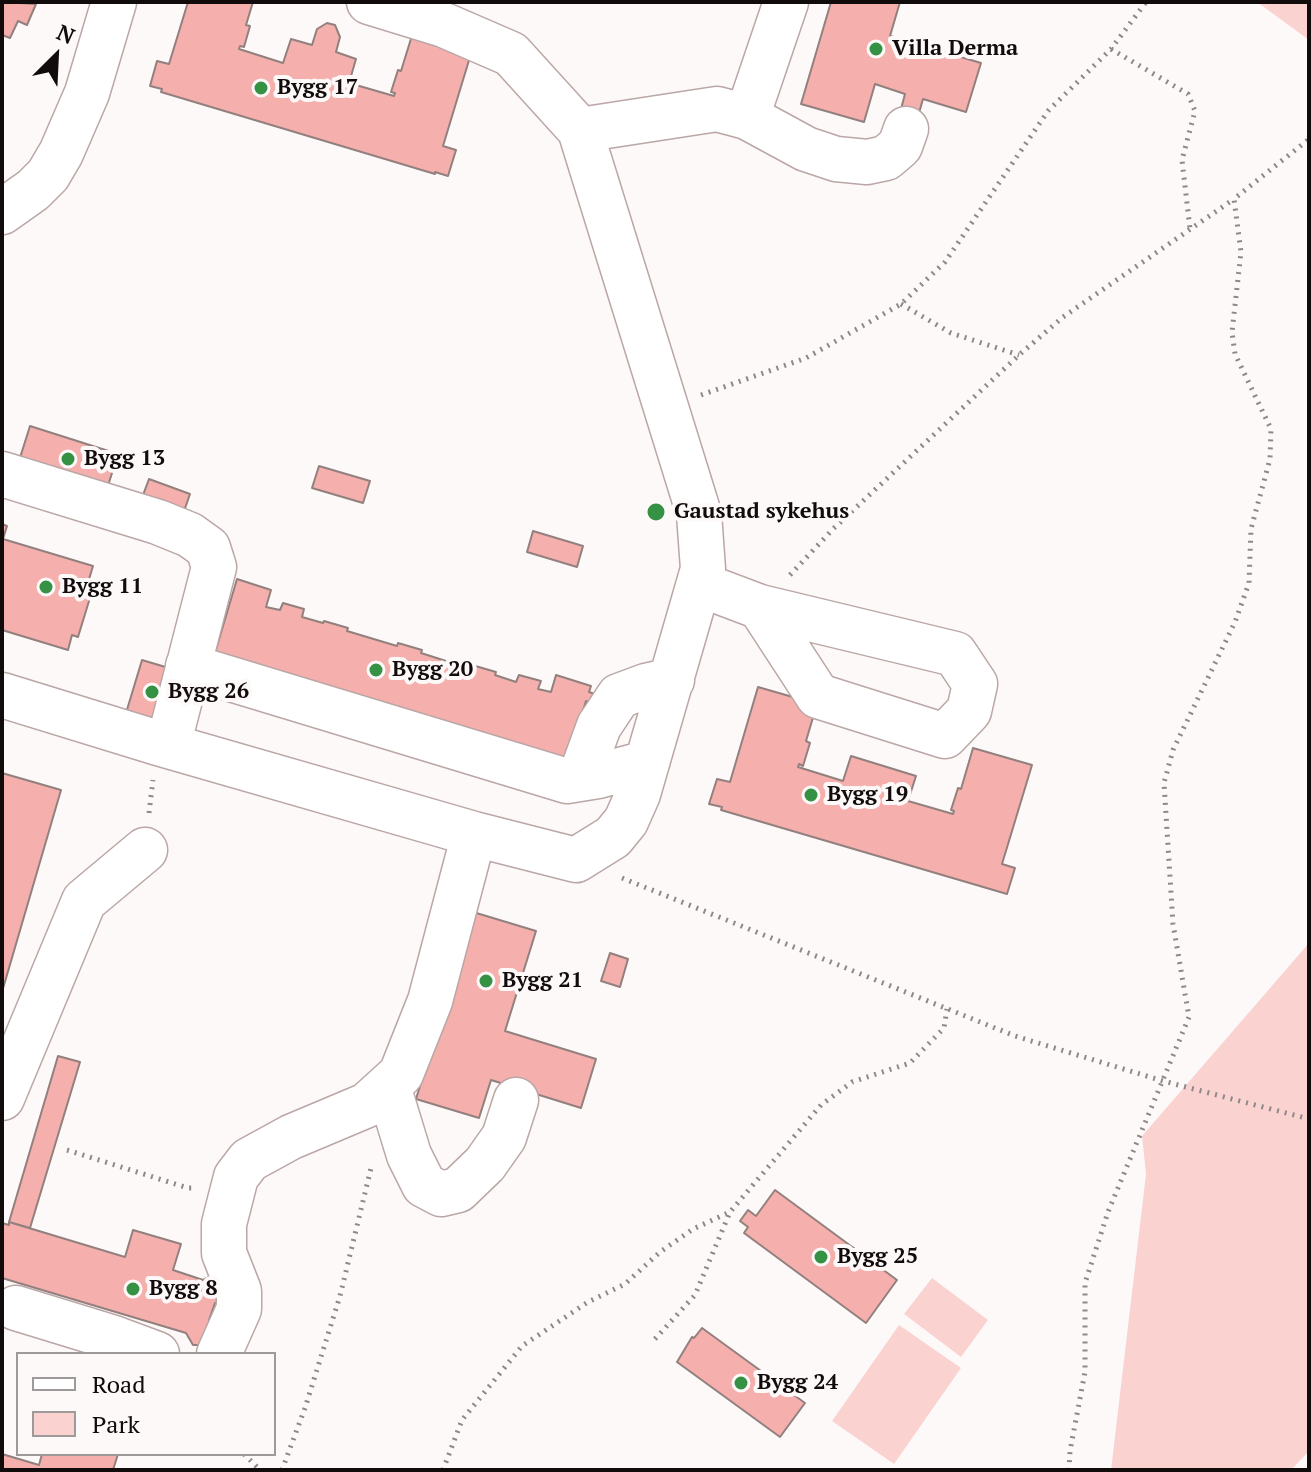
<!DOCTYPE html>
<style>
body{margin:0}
#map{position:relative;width:1311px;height:1472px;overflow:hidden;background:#fdf9f9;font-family:"PT Serif",serif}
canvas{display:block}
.frame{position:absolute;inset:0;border:4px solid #120b0b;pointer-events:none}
.legend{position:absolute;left:16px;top:1352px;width:260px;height:104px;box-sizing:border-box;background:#fdf9f9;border:2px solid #9f9a9a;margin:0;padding:10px 14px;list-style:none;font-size:24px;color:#120b0b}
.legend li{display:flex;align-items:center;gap:16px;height:40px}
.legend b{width:40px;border:2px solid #9f9a9a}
.north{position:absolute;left:16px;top:16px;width:80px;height:80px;-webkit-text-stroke:6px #fdf9f9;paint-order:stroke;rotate:24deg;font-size:22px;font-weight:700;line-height:32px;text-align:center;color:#120b0b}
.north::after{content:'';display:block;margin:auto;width:28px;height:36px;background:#120b0b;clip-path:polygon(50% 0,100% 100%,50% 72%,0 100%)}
</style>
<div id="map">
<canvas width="1311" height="1472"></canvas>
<div class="frame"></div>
<ul class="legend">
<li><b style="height:10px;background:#fff"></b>Road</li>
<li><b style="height:22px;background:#fad3d1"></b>Park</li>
</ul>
<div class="north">N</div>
</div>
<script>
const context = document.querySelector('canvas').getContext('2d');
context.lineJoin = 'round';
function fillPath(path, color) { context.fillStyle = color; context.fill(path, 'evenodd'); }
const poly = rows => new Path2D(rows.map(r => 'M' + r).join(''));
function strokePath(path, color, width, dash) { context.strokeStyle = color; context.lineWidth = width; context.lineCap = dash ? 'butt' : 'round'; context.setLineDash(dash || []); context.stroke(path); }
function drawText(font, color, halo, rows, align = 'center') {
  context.font = font + ' "PT Serif",serif'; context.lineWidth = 8; context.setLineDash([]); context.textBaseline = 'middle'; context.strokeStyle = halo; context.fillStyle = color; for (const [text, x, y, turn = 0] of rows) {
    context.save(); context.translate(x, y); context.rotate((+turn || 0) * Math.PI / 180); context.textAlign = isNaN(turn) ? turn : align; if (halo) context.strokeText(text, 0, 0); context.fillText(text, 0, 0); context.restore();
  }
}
const green = poly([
 [1257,2,1309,2,1309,40],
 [1309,943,1309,1451,1291,1470,1111,1470,1146,1174,1142,1136],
 [932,1278,988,1320,961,1357,904,1314],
 [899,1325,961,1368,894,1464,832,1421]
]);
const building = poly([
 [2,2,36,4,27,25,18,21,10,38,2,35,2,2],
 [188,2,253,2,246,25,250,26,244,47,240,46,239,49,283,63,291,39,312,45,317,29,327,23,335,25,340,37,336,52,356,59,349,83,394,96,395,93,391,92,398,70,401,71,414,29,473,47,443,146,456,150,448,176,435,172,435,174,161,92,162,89,150,86,157,61,169,64,188,2],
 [831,2,900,2,890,36,981,63,966,112,923,99,919,113,901,109,905,94,875,84,864,122,801,104,831,2],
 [30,426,118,454,106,492,18,464,30,426],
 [319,466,370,481,363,503,312,488,319,466],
 [149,479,190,494,182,517,140,503,149,479],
 [2,524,7,526,3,539,93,566,87,586,93,588,78,637,72,635,68,650,2,630,2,524],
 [533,531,583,546,577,567,527,552,533,531],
 [237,579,271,590,266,607,280,610,283,603,304,609,302,617,323,623,324,621,348,628,347,631,397,646,398,643,422,650,421,653,471,669,472,665,496,672,495,675,516,682,519,675,541,681,538,689,551,692,556,675,591,686,589,692,595,694,592,704,586,701,567,763,214,656,237,579],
 [142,660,179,671,163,724,126,713,142,660],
 [758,687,817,704,806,741,810,743,803,766,799,764,798,767,843,781,851,756,916,776,908,801,953,814,954,811,951,810,958,788,961,789,973,748,1032,765,1002,864,1015,868,1007,894,721,810,722,807,709,804,717,779,730,782,758,687],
 [2,773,61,790,2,992,2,773],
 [473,912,536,931,505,1031,596,1059,581,1108,491,1080,479,1118,416,1099,473,912],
 [610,953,628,959,620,987,601,981,610,953],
 [58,1056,80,1062,30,1228,9,1222,58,1056],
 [775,1190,897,1280,866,1323,744,1233,748,1227,740,1221,748,1210,756,1216,775,1190],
 [9,1222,125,1257,133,1230,181,1244,173,1270,203,1280,215,1273,227,1296,215,1303,209,1320,216,1333,208,1345,193,1345,186,1333,2,1278,2,1223,9,1225,9,1222],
 [702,1328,805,1403,780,1437,677,1362,692,1337,694,1338,702,1328],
 [2,1454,39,1465,42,1454,118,1454,113,1470,2,1470,2,1454]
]);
const path = poly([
 [1111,49,1188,94,1195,111,1182,160,1190,229],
 [901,304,951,333,1019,355],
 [701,395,806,358,901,304,945,262,1048,111,1111,49,1146,2],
 [790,575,833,529,1019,355,1063,317,1234,199],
 [149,813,153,780],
 [622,878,1015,1036,1163,1081,1309,1119],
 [67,1150,188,1188,196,1188],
 [655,1339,695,1295,730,1212,821,1105,852,1082,910,1063,944,1028,947,1009],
 [244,1454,260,1470],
 [282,1470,305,1408,340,1296,372,1164],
 [443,1470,462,1420,522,1346,588,1302,625,1284,660,1252,693,1229,730,1212],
 [1069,1470,1070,1451,1085,1372,1085,1283,1108,1212,1189,1017,1173,924,1164,783,1173,750,1235,622,1249,583,1251,529,1270,459,1271,429,1235,354,1232,332,1241,252,1234,199,1309,139]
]);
const minor = poly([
 [369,2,444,25,511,54,580,130],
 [747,117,786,2],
 [2,212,33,190,48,175,61,153,87,93,114,2],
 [2,474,158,522,190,535,208,548,214,567,168,746],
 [699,584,760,607,955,654,975,684,969,711,945,736,818,696,760,607],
 [188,666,567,781,598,776,639,765,648,760],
 [2,695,158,743,474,834,576,860,613,837,626,821,638,794,703,569,699,514,580,130,717,109,747,117,806,149,836,159,867,162,886,158,900,146,906,129],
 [580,778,599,726,619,696,646,686,672,680],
 [388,1086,409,1155,424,1185,441,1194,458,1190,485,1164,504,1137,516,1100],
 [2,1098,84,901,145,850],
 [16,1308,114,1338,157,1354],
 [219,1354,239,1309,239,1291,224,1253,224,1224,236,1177,249,1160,291,1137,367,1105,401,1074,430,1001,474,834]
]);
const markers = [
 [876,49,8,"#359143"],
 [261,88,8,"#359143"],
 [68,459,8,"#359143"],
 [656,512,10,"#359143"],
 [46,587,8,"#359143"],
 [376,670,8,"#359143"],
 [152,692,8,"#359143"],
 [811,795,8,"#359143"],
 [486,981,8,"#359143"],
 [821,1257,8,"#359143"],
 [133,1289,8,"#359143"],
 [741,1383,8,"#359143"]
];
const poiNames = [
 ["Villa Derma",892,49],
 ["Bygg 17",277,88],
 ["Bygg 13",84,459],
 ["Gaustad sykehus",674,512],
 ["Bygg 11",62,587],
 ["Bygg 20",392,670],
 ["Bygg 26",168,692],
 ["Bygg 19",827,795],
 ["Bygg 21",502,981],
 ["Bygg 25",837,1257],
 ["Bygg 8",149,1289],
 ["Bygg 24",757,1383]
];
fillPath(green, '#fad3d1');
fillPath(building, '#f5afad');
strokePath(building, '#92807e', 2);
strokePath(minor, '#baa7a6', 47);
strokePath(path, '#8e8989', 5, [2, 6]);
strokePath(minor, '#fff', 44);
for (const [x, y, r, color] of markers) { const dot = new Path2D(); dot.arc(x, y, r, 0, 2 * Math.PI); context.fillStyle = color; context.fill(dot); strokePath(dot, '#fdf9f9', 3); }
drawText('bold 22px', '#120b0b', '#fdf9f9', poiNames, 'left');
</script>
